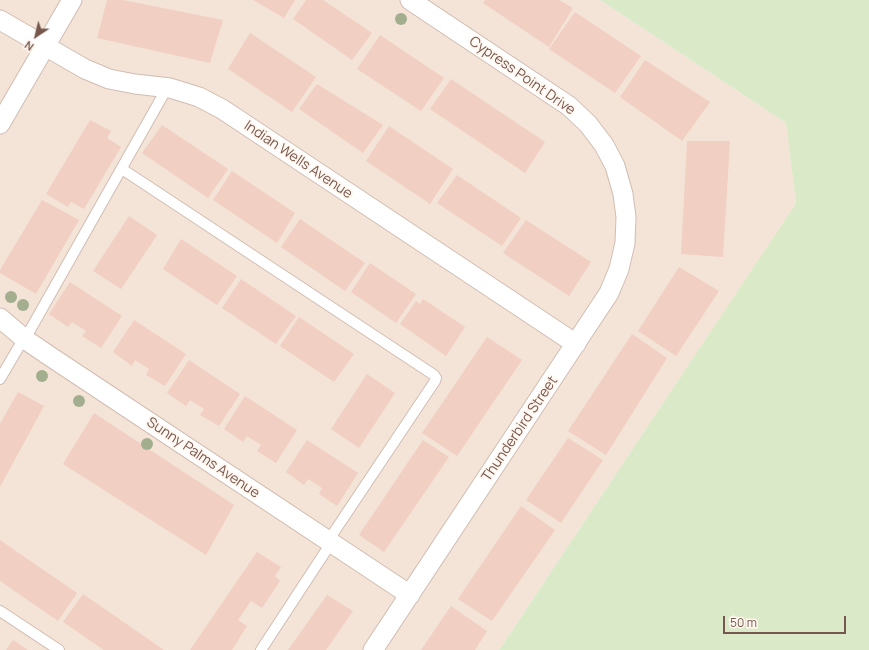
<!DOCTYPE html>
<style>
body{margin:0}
#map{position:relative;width:869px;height:650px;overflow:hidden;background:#fcf3ea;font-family:Manrope,sans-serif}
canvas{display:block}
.north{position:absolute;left:16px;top:16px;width:40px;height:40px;-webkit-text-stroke:3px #fff7f0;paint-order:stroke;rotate:215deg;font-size:11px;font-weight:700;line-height:16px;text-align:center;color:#77574d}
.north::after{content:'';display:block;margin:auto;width:14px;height:18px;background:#77574d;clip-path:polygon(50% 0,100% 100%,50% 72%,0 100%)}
.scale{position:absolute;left:723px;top:616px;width:123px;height:18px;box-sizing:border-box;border:2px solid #77574d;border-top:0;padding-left:5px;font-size:12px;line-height:14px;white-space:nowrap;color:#77574d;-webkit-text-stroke:3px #fff7f0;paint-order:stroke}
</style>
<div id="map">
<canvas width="869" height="650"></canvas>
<div class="north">N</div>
<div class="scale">50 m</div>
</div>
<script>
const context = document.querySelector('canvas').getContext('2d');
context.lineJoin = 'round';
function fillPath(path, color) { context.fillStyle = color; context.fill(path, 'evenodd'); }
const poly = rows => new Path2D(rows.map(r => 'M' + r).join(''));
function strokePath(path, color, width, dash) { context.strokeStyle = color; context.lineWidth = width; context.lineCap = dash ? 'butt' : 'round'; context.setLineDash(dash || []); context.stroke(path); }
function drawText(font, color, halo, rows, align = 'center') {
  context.font = font + ' Manrope,sans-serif'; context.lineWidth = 3.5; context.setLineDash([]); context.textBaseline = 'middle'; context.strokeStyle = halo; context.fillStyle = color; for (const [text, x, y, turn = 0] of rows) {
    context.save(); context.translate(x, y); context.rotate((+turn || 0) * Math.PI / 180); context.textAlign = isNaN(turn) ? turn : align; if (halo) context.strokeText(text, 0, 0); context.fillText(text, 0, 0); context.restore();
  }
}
const residential = poly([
 [0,0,600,0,786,123,796,203,499,650,0,650]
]);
const green = poly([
 [600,0,869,0,869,650,499,650,796,203,786,123]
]);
const building = poly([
 [107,0,123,0,223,20,210,63,97,38],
 [253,0,295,0,284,18],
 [306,0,323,0,372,33,352,60,293,19],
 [485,0,559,0,573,8,549,47,483,3],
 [575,12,641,56,615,93,549,49],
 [250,33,316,77,292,112,228,69],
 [380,35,444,78,421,111,357,69],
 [645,60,710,102,682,141,620,97],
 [451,79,545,142,525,173,430,109],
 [317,84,383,125,363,153,299,109],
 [90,120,111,131,107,138,121,147,84,209,71,202,68,207,46,194],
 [162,125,228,169,208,198,142,153],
 [389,126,453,169,430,204,366,161],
 [687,141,730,141,723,257,681,254],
 [232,171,295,213,277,243,213,200],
 [457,175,521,218,502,246,437,203],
 [42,200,79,220,36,294,0,273,0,270],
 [129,216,157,235,121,289,93,271],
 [300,219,365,263,345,291,281,247],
 [526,220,591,262,569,296,503,253],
 [181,239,237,276,217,305,163,269],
 [370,263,416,294,396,323,351,292],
 [679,267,719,291,676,356,638,331],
 [241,279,296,316,276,344,222,308],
 [70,282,122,316,101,348,82,336,86,331,72,322,68,327,49,314],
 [423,299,465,327,446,356,400,324,416,301,420,304],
 [299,317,354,354,334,382,280,346],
 [134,320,186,354,165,386,146,375,149,369,135,360,132,366,113,352],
 [632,334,667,358,606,455,568,431],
 [487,337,522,360,457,456,422,433],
 [189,360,240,394,219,426,200,415,204,409,190,400,186,406,167,393],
 [367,374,395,393,359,448,331,429],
 [18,392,44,406,0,487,0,424],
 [245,396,297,430,276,463,257,451,261,445,247,436,243,442,224,429],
 [94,413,234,505,206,555,63,464],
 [568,438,603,460,561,523,526,500],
 [307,440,358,473,337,506,319,494,322,488,308,479,304,485,286,472],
 [423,440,449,457,384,552,359,535],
 [521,506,555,530,492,621,458,599],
 [0,540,77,593,58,621,0,581],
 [257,552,281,567,275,576,280,581,262,608,251,601,238,620,247,626,232,650,190,650],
 [83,594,164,650,104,650,63,622],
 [327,595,353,611,326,650,288,650],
 [451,606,487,631,475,650,421,650],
 [13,640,28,650,6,650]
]);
const service = poly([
 [122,169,434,375,436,378,435,381,328,541],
 [25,339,167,88],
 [0,379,24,338],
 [0,611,59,650],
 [261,650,331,543]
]);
const minor = poly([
 [0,20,85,69,109,79,135,84,170,88,199,97,222,109,576,344],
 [0,124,72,0],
 [0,318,26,340,48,355,410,595],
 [373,650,609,293,619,269,625,243,626,217,623,194,615,166,604,145,588,124,569,106,410,0]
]);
const trees = [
 [401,19],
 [11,297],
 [23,305],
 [42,376],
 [79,401],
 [147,444]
];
const streetNames = [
 ["Cypress Point Drive",522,76,35],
 ["Indian Wells Avenue",298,160,34],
 ["Thunderbird Street",520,429,-56],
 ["Sunny Palms Avenue",203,458,34]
];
fillPath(residential, '#f4e4d8');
fillPath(green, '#daeac8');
fillPath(building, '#f1cfc2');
strokePath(service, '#d1bcb2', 12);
strokePath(minor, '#d1bcb2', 21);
strokePath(service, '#fff', 10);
strokePath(minor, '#fff', 19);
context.fillStyle = '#a2ae8e';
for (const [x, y] of trees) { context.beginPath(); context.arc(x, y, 6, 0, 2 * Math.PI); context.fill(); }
drawText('14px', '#77574d', '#fff7f0', streetNames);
</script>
